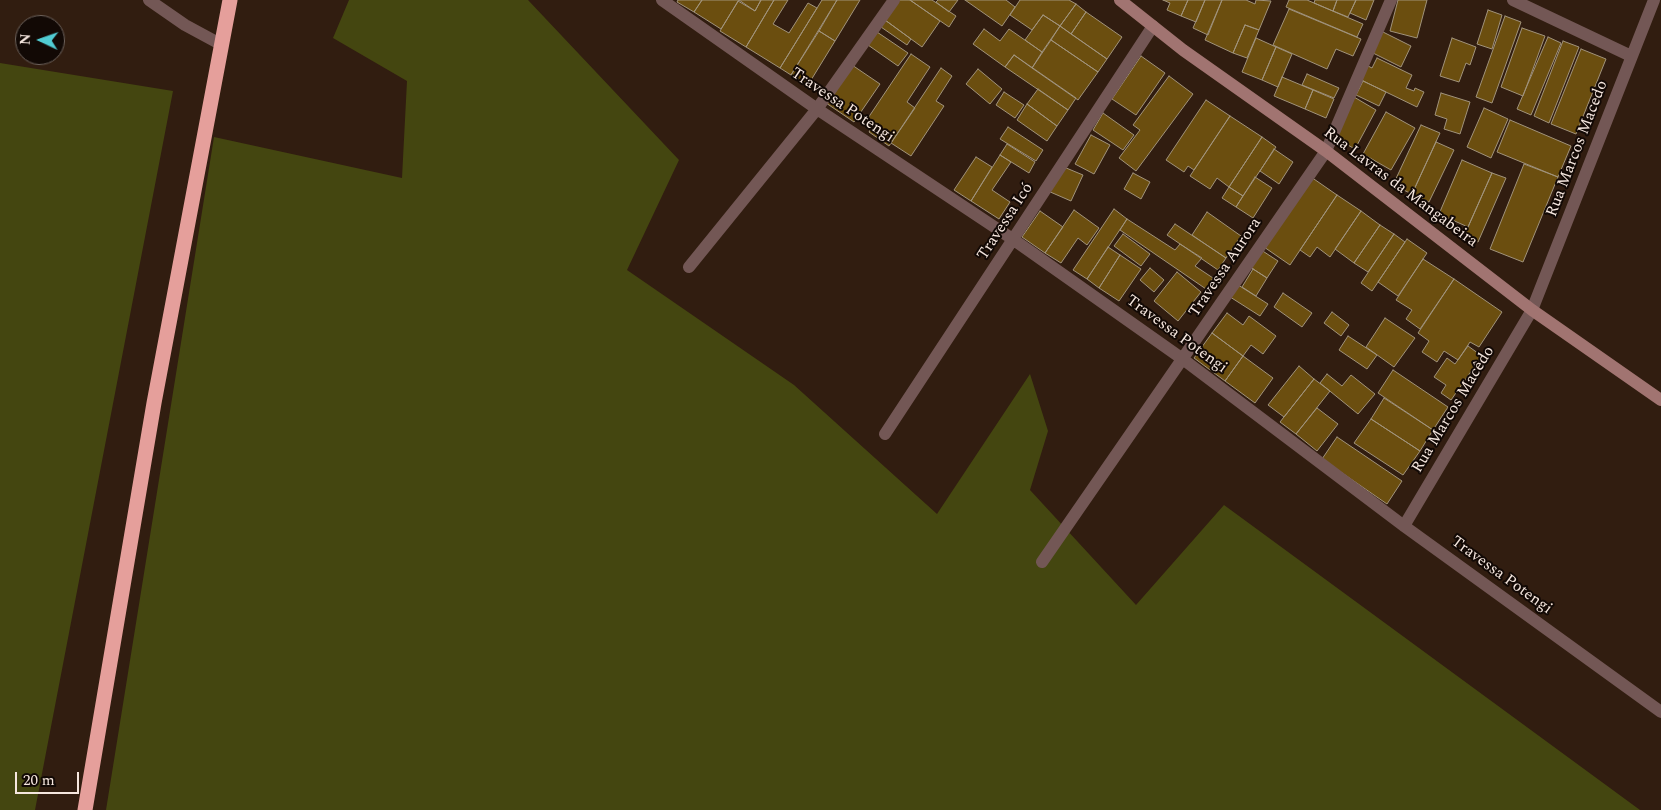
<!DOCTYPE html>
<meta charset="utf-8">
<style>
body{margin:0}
#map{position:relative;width:1661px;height:810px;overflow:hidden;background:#311d10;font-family:Spectral,serif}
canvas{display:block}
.north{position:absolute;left:15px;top:15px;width:50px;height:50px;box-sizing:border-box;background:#120905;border:1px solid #6d625c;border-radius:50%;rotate:273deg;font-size:14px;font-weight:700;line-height:20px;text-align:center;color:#f6e7df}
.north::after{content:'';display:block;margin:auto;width:18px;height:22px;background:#51ccd3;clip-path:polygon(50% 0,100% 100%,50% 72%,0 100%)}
.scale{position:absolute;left:15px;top:772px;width:64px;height:22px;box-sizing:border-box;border:2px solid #f6e7df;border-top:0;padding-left:6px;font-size:15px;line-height:18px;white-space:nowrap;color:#f6e7df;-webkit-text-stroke:4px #120905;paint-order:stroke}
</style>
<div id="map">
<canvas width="1661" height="810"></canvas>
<div class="north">N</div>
<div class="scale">20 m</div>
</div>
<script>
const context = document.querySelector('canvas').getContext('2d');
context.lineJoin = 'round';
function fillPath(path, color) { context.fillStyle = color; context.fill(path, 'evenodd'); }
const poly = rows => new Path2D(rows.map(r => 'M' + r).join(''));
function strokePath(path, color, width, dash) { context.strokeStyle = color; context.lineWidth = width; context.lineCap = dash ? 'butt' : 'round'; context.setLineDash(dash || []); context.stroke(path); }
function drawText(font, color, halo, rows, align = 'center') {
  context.font = font + ' Spectral,serif'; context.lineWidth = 4; context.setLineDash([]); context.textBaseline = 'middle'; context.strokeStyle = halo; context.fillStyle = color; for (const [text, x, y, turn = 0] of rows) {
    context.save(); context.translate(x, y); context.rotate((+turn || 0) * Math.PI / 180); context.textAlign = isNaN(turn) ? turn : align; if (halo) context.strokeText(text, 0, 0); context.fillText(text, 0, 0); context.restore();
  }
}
const green = poly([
 [349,0,528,0,679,160,627,270,794,385,937,514,1030,374,1048,431,1030,490,1136,605,1224,505,1640,810,106,810,214,137,402,178,407,81,333,38],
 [0,63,173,91,35,810,0,810]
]);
const building = poly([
 [678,0,702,0,694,12,677,2,678,0],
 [702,0,739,0,721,29,694,12,702,0],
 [739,0,761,0,755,11,739,0],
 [761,0,774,0,746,47,720,31,738,1,755,11,761,0],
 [774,0,788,0,773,24,789,33,808,3,817,8,780,68,746,47,774,0],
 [822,0,837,0,791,75,780,68,822,0],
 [837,0,860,0,835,41,819,31,837,0],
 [899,0,910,0,940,21,922,47,885,20,899,0],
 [910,0,932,0,956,16,949,27,910,0],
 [938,0,958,0,949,12,936,2,938,0],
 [965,0,1006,0,1015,7,1002,26,965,0],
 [1020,0,1069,0,1076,4,1060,26,1043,15,1032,30,1010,15,1020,0],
 [1163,0,1188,0,1181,16,1167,10,1170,3,1163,0],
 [1188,0,1205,0,1196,22,1181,16,1188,0],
 [1205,0,1222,0,1208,35,1193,28,1205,0],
 [1222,0,1246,0,1255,4,1256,0,1271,1,1259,30,1245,25,1233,53,1205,40,1222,0],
 [1289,0,1307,0,1363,24,1357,37,1286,7,1289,0],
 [1315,0,1337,0,1333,11,1314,3,1315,0],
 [1337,0,1356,0,1348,17,1333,11,1337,0],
 [1356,0,1374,0,1366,20,1350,13,1356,0],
 [1398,0,1427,0,1417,38,1390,31,1398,0],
 [1076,4,1086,12,1071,34,1060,26,1076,4],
 [1289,9,1361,39,1353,56,1336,49,1327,69,1273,45,1289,9],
 [1488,10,1502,15,1492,49,1477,44,1488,10],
 [1086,12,1122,37,1107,59,1071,34,1086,12],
 [1043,15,1060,26,1042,52,1025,40,1043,15],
 [1505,16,1521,22,1492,103,1476,97,1505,16],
 [885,20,911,39,907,45,881,27,885,20],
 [1245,25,1259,30,1247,58,1233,53,1245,25],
 [1060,26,1107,59,1098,72,1051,40,1060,26],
 [1522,28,1545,36,1523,96,1501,87,1522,28],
 [984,29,1000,41,1009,29,1042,52,1032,68,1014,55,1005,67,973,44,984,29],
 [819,31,835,41,808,85,791,75,819,31],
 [1381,31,1411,46,1401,67,1371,52,1381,31],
 [877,32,908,53,898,66,868,45,877,32],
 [1548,37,1561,43,1531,115,1517,109,1548,37],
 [1256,38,1276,47,1262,80,1242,72,1256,38],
 [1452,38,1476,47,1470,65,1466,63,1459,82,1440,76,1452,38],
 [1051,40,1098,72,1078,100,1032,68,1051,40],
 [1563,41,1579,47,1549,123,1534,116,1563,41],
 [1276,47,1292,54,1278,87,1262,80,1276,47],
 [1581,49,1606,59,1576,134,1551,124,1581,49],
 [911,54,930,67,907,102,915,108,889,146,869,132,873,126,866,121,911,54],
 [1014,55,1076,98,1068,110,1005,67,1014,55],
 [1141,56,1165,73,1136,115,1112,99,1141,56],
 [1377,58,1412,75,1406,88,1414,91,1415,88,1424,92,1417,107,1357,78,1364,64,1372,68,1377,58],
 [852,65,880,84,854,122,826,103,852,65],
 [941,68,952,76,936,101,944,106,911,156,891,143,941,68],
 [978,69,1002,89,990,104,966,84,978,69],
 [1307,74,1339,88,1334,98,1302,85,1307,74],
 [1169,76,1193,94,1136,171,1119,158,1140,130,1133,125,1169,76],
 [1282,77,1313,90,1305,109,1274,96,1282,77],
 [1363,81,1386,92,1379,106,1356,95,1363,81],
 [1038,89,1068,110,1057,126,1027,104,1038,89],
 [1313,90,1334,99,1326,118,1305,109,1313,90],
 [1004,92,1024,105,1015,118,996,105,1004,92],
 [1441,93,1470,102,1460,134,1444,129,1447,119,1435,115,1441,93],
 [1354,97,1376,110,1355,149,1333,137,1354,97],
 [1206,100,1230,116,1194,170,1188,166,1184,172,1166,160,1206,100],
 [1027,104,1057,126,1047,141,1017,120,1027,104],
 [1484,108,1508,119,1491,158,1467,147,1484,108],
 [1386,112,1415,128,1391,170,1363,154,1386,112],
 [1103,113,1134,135,1123,150,1093,130,1103,113],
 [1230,116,1262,137,1229,187,1217,178,1210,189,1190,176,1230,116],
 [1510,120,1571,146,1558,177,1497,152,1510,120],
 [1421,125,1440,133,1412,194,1393,185,1421,125],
 [1008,127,1043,150,1036,161,1000,139,1008,127],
 [1091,135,1110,145,1094,174,1075,164,1091,135],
 [1262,137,1276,147,1243,196,1229,187,1262,137],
 [1436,142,1454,150,1429,202,1412,194,1436,142],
 [1007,144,1035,162,1029,173,1000,155,1007,144],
 [1274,149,1293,162,1279,184,1260,171,1274,149],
 [1000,155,1011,162,992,190,1010,202,999,219,971,201,1000,155],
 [976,157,992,167,971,201,954,190,976,157],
 [1462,160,1492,173,1468,227,1439,214,1462,160],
 [1524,164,1558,177,1523,262,1490,249,1524,164],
 [1059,165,1083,175,1071,201,1048,191,1059,165],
 [1133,173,1150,182,1141,199,1124,189,1133,173],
 [1492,173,1506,178,1478,242,1464,236,1492,173],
 [1255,177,1272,188,1253,218,1236,207,1255,177],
 [1311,177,1337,195,1290,265,1264,247,1311,177],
 [1229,187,1243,196,1236,207,1222,198,1229,187],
 [1337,195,1361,211,1330,257,1317,247,1310,257,1300,250,1337,195],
 [1114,209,1127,219,1087,279,1073,270,1114,209],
 [1074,210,1099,228,1087,245,1078,238,1061,263,1045,253,1074,210],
 [1040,211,1063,227,1045,253,1022,237,1040,211],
 [1361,211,1380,225,1354,263,1335,249,1361,211],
 [1207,212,1241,236,1226,258,1192,235,1207,212],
 [1127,219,1175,250,1180,244,1202,258,1195,266,1213,278,1206,289,1120,230,1127,219],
 [1175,224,1226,258,1218,270,1167,235,1175,224],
 [1380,225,1394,234,1368,272,1354,263,1380,225],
 [1123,234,1150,254,1141,266,1114,246,1123,234],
 [1394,234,1405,242,1372,291,1361,283,1394,234],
 [1407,239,1427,253,1398,296,1378,282,1407,239],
 [1255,246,1278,261,1267,278,1244,263,1255,246],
 [1108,247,1120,255,1099,288,1087,279,1108,247],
 [1120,255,1141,269,1119,301,1099,288,1120,255],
 [1423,259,1454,279,1420,329,1406,319,1412,310,1396,300,1423,259],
 [1150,268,1164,280,1154,292,1140,280,1150,268],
 [1253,269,1267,278,1256,296,1242,287,1253,269],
 [1177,272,1201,292,1178,321,1154,301,1177,272],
 [1454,279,1502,312,1479,347,1470,342,1458,360,1444,351,1437,362,1422,352,1429,341,1418,333,1454,279],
 [1235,283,1268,304,1260,316,1227,295,1235,283],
 [1283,293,1312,313,1302,327,1274,307,1283,293],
 [1332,312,1349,325,1341,336,1324,323,1332,312],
 [1227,313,1243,325,1249,316,1276,336,1263,354,1251,345,1243,356,1212,333,1227,313],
 [1385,318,1415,338,1394,367,1366,347,1385,318],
 [1212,333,1243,356,1225,381,1194,358,1212,333],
 [1348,336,1377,355,1367,369,1339,350,1348,336],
 [1468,346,1482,356,1451,400,1441,393,1446,385,1434,377,1447,358,1455,364,1468,346],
 [1243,356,1273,378,1255,403,1225,381,1243,356],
 [1299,366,1314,379,1284,417,1268,405,1299,366],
 [1393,370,1448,407,1433,430,1378,393,1393,370],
 [1327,374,1342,386,1351,375,1375,394,1358,414,1320,383,1327,374],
 [1314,379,1330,391,1296,434,1280,422,1314,379],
 [1384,398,1433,430,1420,451,1371,419,1384,398],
 [1317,408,1338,424,1317,451,1296,434,1317,408],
 [1371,419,1420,451,1403,475,1354,443,1371,419],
 [1337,437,1402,481,1387,504,1322,459,1337,437]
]);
const lane = poly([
 [149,0,185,25,222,45]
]);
const street = poly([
 [662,0,817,109,1014,240,1184,360,1404,526,1661,712],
 [1513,0,1631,56],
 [689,267,817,109,894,0],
 [885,434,1153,26],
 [1404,526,1532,310,1654,0],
 [1042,562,1326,151,1391,0]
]);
const secondary = poly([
 [1120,0,1183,50,1326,151,1532,310,1661,400]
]);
const highway = poly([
 [85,810,154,403,230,0]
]);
const streetNames = [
 ["Travessa Potengi",842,106,34],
 ["Rua Marcos Macedo",1578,149,-69],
 ["Rua Lavras da Mangabeira",1400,188,37],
 ["Travessa Icó",1006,222,-57],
 ["Travessa Aurora",1226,268,-56],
 ["Travessa Potengi",1176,335,36],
 ["Rua Marcos Macêdo",1454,410,-59],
 ["Travessa Potengi",1501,576,36]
];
fillPath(green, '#444610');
fillPath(building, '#6b4e0f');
strokePath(building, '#a1937b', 1);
strokePath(lane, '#735755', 12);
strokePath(street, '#735755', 12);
strokePath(secondary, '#a17471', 12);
strokePath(highway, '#e59f9b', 15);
drawText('16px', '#f6e7df', '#120905', streetNames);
</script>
